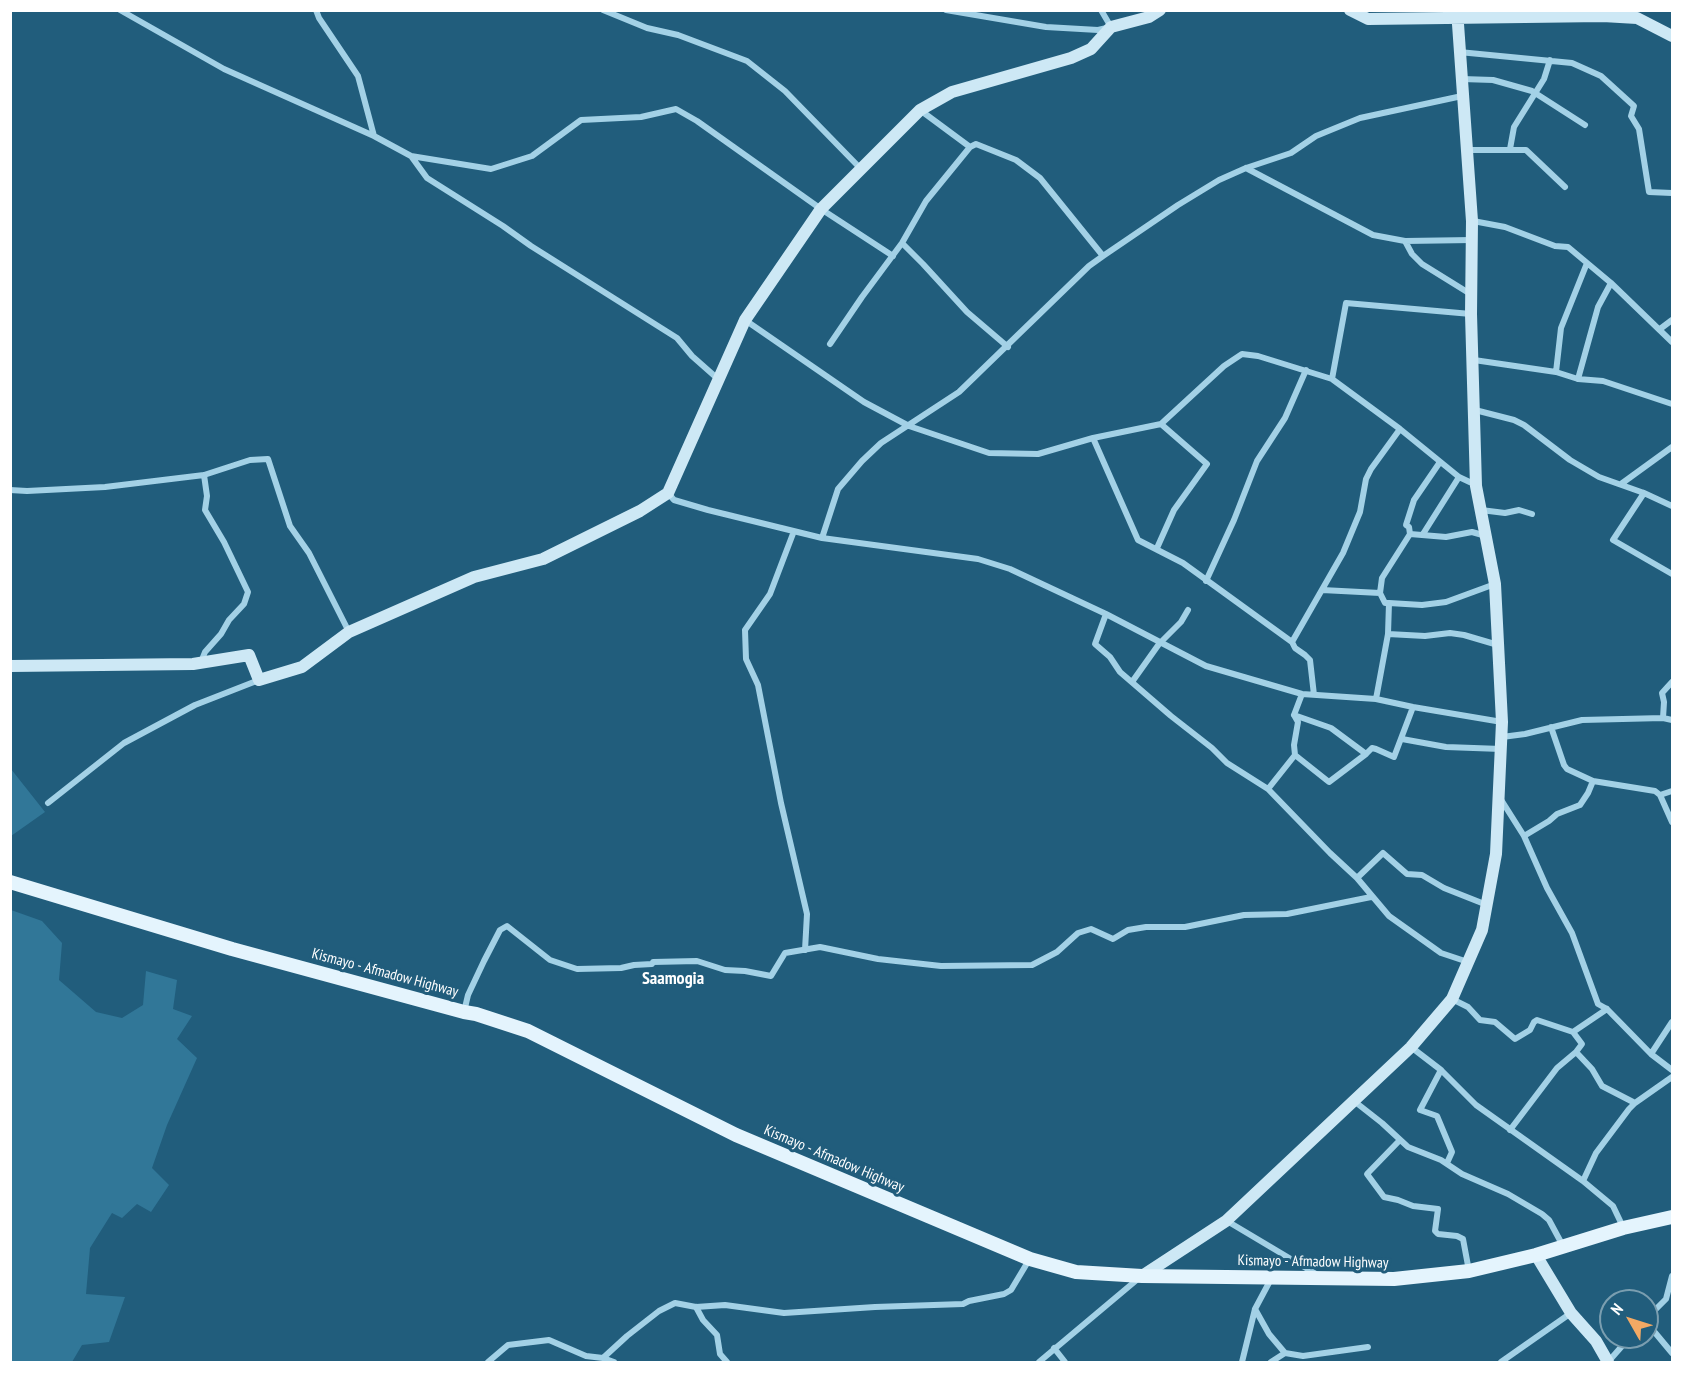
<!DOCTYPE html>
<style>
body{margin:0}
#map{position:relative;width:1683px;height:1373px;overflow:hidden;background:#215d7c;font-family:"PT Sans Narrow",sans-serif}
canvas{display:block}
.frame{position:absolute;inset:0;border:12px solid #fff;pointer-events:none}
.north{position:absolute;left:1599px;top:1289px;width:60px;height:60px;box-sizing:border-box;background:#215d7c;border:2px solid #7a9eb0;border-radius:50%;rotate:309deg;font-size:16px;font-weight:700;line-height:24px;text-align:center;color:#fff}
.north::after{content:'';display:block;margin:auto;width:21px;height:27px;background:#f3a964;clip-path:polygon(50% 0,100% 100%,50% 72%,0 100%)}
</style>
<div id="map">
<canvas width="1683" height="1373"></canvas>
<div class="frame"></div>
<div class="north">N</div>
</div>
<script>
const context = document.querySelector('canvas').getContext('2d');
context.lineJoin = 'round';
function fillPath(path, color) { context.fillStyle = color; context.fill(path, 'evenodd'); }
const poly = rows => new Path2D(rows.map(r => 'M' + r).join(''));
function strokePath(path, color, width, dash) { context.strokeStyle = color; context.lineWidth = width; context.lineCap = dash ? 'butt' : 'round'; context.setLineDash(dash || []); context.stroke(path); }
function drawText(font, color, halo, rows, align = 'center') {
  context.font = font + ' "PT Sans Narrow",sans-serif'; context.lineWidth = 6; context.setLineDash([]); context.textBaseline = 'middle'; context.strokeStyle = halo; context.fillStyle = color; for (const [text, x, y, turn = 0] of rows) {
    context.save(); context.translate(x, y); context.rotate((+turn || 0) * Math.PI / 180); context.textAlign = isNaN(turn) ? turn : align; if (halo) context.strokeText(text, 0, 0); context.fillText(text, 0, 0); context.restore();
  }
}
const green = poly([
 [11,769,45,812,11,836,10,836],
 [11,910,42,921,62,943,59,980,96,1012,122,1018,143,1005,146,971,177,980,173,1009,192,1016,177,1039,197,1058,167,1125,152,1168,169,1185,151,1212,137,1204,122,1218,112,1213,90,1248,86,1294,125,1297,109,1342,82,1345,72,1362,11,1362]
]);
const street = poly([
 [120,10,224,69,374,136,411,156,427,178,503,226,531,246,677,338,692,356,718,379],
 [316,10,319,18,358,76,374,136],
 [603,10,647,28,678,35,747,61,785,91,861,169],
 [946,10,1046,27,1098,30,1111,27,1101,10],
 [1459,52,1572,63,1601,76,1634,106,1631,116,1639,129,1649,192,1672,193],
 [1462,79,1493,80,1532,91,1585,125],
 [920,110,970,147],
 [1510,149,1514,127,1544,79,1550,60],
 [1467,150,1526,150,1565,187],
 [411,156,491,169,532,156,581,120,641,117,676,109,697,121,821,209,893,256],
 [1246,168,1373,235,1405,241,1412,254,1422,264,1472,295],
 [1473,221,1505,227,1555,246,1568,247,1611,283,1672,342],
 [1405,241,1472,240],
 [902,243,923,264,967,312,1008,347],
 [745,320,864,402,909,426,989,453,1038,454,1093,438,1161,424,1224,366,1242,354,1258,356,1332,379,1400,429,1459,477,1476,485],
 [1660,329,1672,320],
 [830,344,862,297,902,243,926,201,970,147,976,144,1016,160,1040,178,1103,256],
 [1474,360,1556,372,1578,379,1603,381,1672,404],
 [1556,372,1561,328,1587,263],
 [1332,379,1346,303,1471,314],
 [1578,379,1598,307,1611,283],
 [1475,410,1514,420,1524,425,1570,460,1599,477,1644,493,1672,506],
 [1093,438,1138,540,1183,563,1292,642,1295,648,1305,655,1310,660,1314,695],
 [1621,484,1672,447],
 [10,490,27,491,105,487,204,475,250,460,268,459,290,526,309,553,349,632],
 [668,493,674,500,708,510,822,538,978,559,1010,569,1106,614,1206,666,1302,694,1376,699,1413,707,1502,722],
 [1644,493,1613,540,1672,574],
 [1481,510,1505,513,1519,510,1532,514],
 [794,531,770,594,745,630,746,659,758,685,781,803,807,914,805,950],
 [1410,534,1446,537,1472,532,1486,536],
 [1423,534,1459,477],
 [822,538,838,489,862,461,881,443,959,392,1089,266,1103,256,1178,205,1219,180,1246,168,1291,153,1316,136,1360,118,1462,96],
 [1157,548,1174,510,1207,464,1161,424],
 [1206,581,1234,520,1257,461,1285,418,1306,370],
 [1322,590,1380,593,1385,603,1389,603,1388,634,1376,699],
 [1380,593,1382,578,1410,534,1409,527,1406,525,1414,500,1440,462],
 [1389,603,1422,605,1446,602,1495,584],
 [1106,614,1095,644,1110,657,1120,672,1171,716,1212,748,1227,763,1268,789,1330,853,1357,878,1389,916,1441,953,1468,962],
 [1388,634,1425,636,1450,633,1464,635,1498,645],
 [1292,642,1343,553,1360,512,1366,479,1371,469,1400,429],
 [201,662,205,652,221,634,229,620,244,604,248,592,224,542,205,510,207,496,204,475],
 [1132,682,1159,644,1181,622,1188,610],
 [1302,694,1294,715,1331,728,1366,754,1372,748,1376,749,1394,757,1413,707],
 [1663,718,1664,702,1662,693,1672,682],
 [1551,727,1564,765,1567,769,1593,781,1655,791,1660,795,1672,822],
 [1502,737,1525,734,1582,720,1663,718,1672,720],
 [1402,739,1446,747,1501,749],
 [1295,755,1329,782,1366,754],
 [1268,789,1295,755,1294,745,1298,722,1294,715],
 [1660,795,1672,791],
 [1500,798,1524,836,1547,888,1572,933,1598,1004,1607,1009,1651,1054,1672,1070],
 [48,803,124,743,195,705,259,680],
 [1524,836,1549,821,1557,814,1580,805,1588,793,1593,781],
 [1357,878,1383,853,1407,874,1422,875,1444,888,1487,905],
 [1452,999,1468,1007,1480,1020,1495,1022,1515,1039,1530,1030,1534,1022,1537,1020,1573,1032,1582,1044,1576,1052,1592,1069,1602,1086,1635,1103],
 [464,1012,468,995,484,961,500,930,507,926,550,960,577,969,621,968,634,965,652,964,653,962,697,961,725,970,745,971,771,976,785,953,820,947,878,959,941,966,1032,965,1057,952,1078,933,1091,929,1113,939,1128,930,1146,927,1185,927,1244,915,1287,914,1371,897],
 [1573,1032,1607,1009],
 [1411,1047,1441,1070,1476,1105,1583,1181,1613,1206,1623,1227],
 [1651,1054,1672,1022],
 [1441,1070,1420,1110,1437,1116,1452,1152,1447,1163],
 [1354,1101,1382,1123,1408,1147,1441,1160,1462,1174,1508,1194,1542,1214,1549,1220,1563,1246],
 [1510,1130,1557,1068,1576,1052],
 [1399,1141,1367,1174,1384,1197,1398,1200,1413,1206,1438,1209,1435,1231,1438,1234,1457,1236,1463,1239,1469,1271],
 [1583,1181,1596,1153,1629,1109,1635,1103,1672,1077],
 [1227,1221,1316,1274],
 [696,1307,703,1320,717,1335,720,1354,727,1362],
 [1255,1309,1269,1334,1285,1353],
 [1647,1318,1666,1299,1672,1276],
 [1647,1323,1672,1353],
 [1054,1348,1065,1362],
 [603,1358,614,1362],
 [488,1362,508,1345,549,1340,586,1356,603,1358,627,1336,659,1311,675,1303,696,1307,725,1305,784,1313,875,1307,963,1304,969,1301,1004,1294,1011,1290,1029,1260],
 [1039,1362,1139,1278],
 [1242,1362,1255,1309,1271,1279],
 [1271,1362,1285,1353,1303,1356,1368,1347],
 [1501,1362,1571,1313],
 [1608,1362,1630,1337]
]);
const secondary = poly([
 [1350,10,1368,19,1603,16,1637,18,1672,36],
 [10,666,193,664,249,655,259,680,302,667,349,632,474,577,543,559,640,511,668,493,745,320,821,209,920,110,952,92,1071,58,1091,49,1111,27,1149,17,1160,10],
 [1536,1255,1571,1313,1596,1341,1608,1362],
 [1142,1276,1226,1221,1411,1047,1452,999,1482,930,1496,854,1502,722,1495,584,1476,486,1471,314,1472,221,1457,10]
]);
const primary = poly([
 [10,882,232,949,464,1012,476,1014,528,1031,736,1135,1030,1259,1076,1272,1142,1276,1394,1279,1469,1271,1536,1255,1623,1228,1672,1217]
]);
const streetNames = [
 ["Kismayo - Afmadow Highway",385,973,15],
 ["Kismayo - Afmadow Highway",834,1159,23],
 ["Kismayo - Afmadow Highway",1313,1262,1]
];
const quarterNames = [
 ["Saamogia",673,979]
];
fillPath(green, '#317798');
strokePath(street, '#a3d1e6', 6);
strokePath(secondary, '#cde8f5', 12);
strokePath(primary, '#e4f4fd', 14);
drawText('15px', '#fff', '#215d7c', streetNames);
drawText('bold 18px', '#fff', '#215d7c', quarterNames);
</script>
